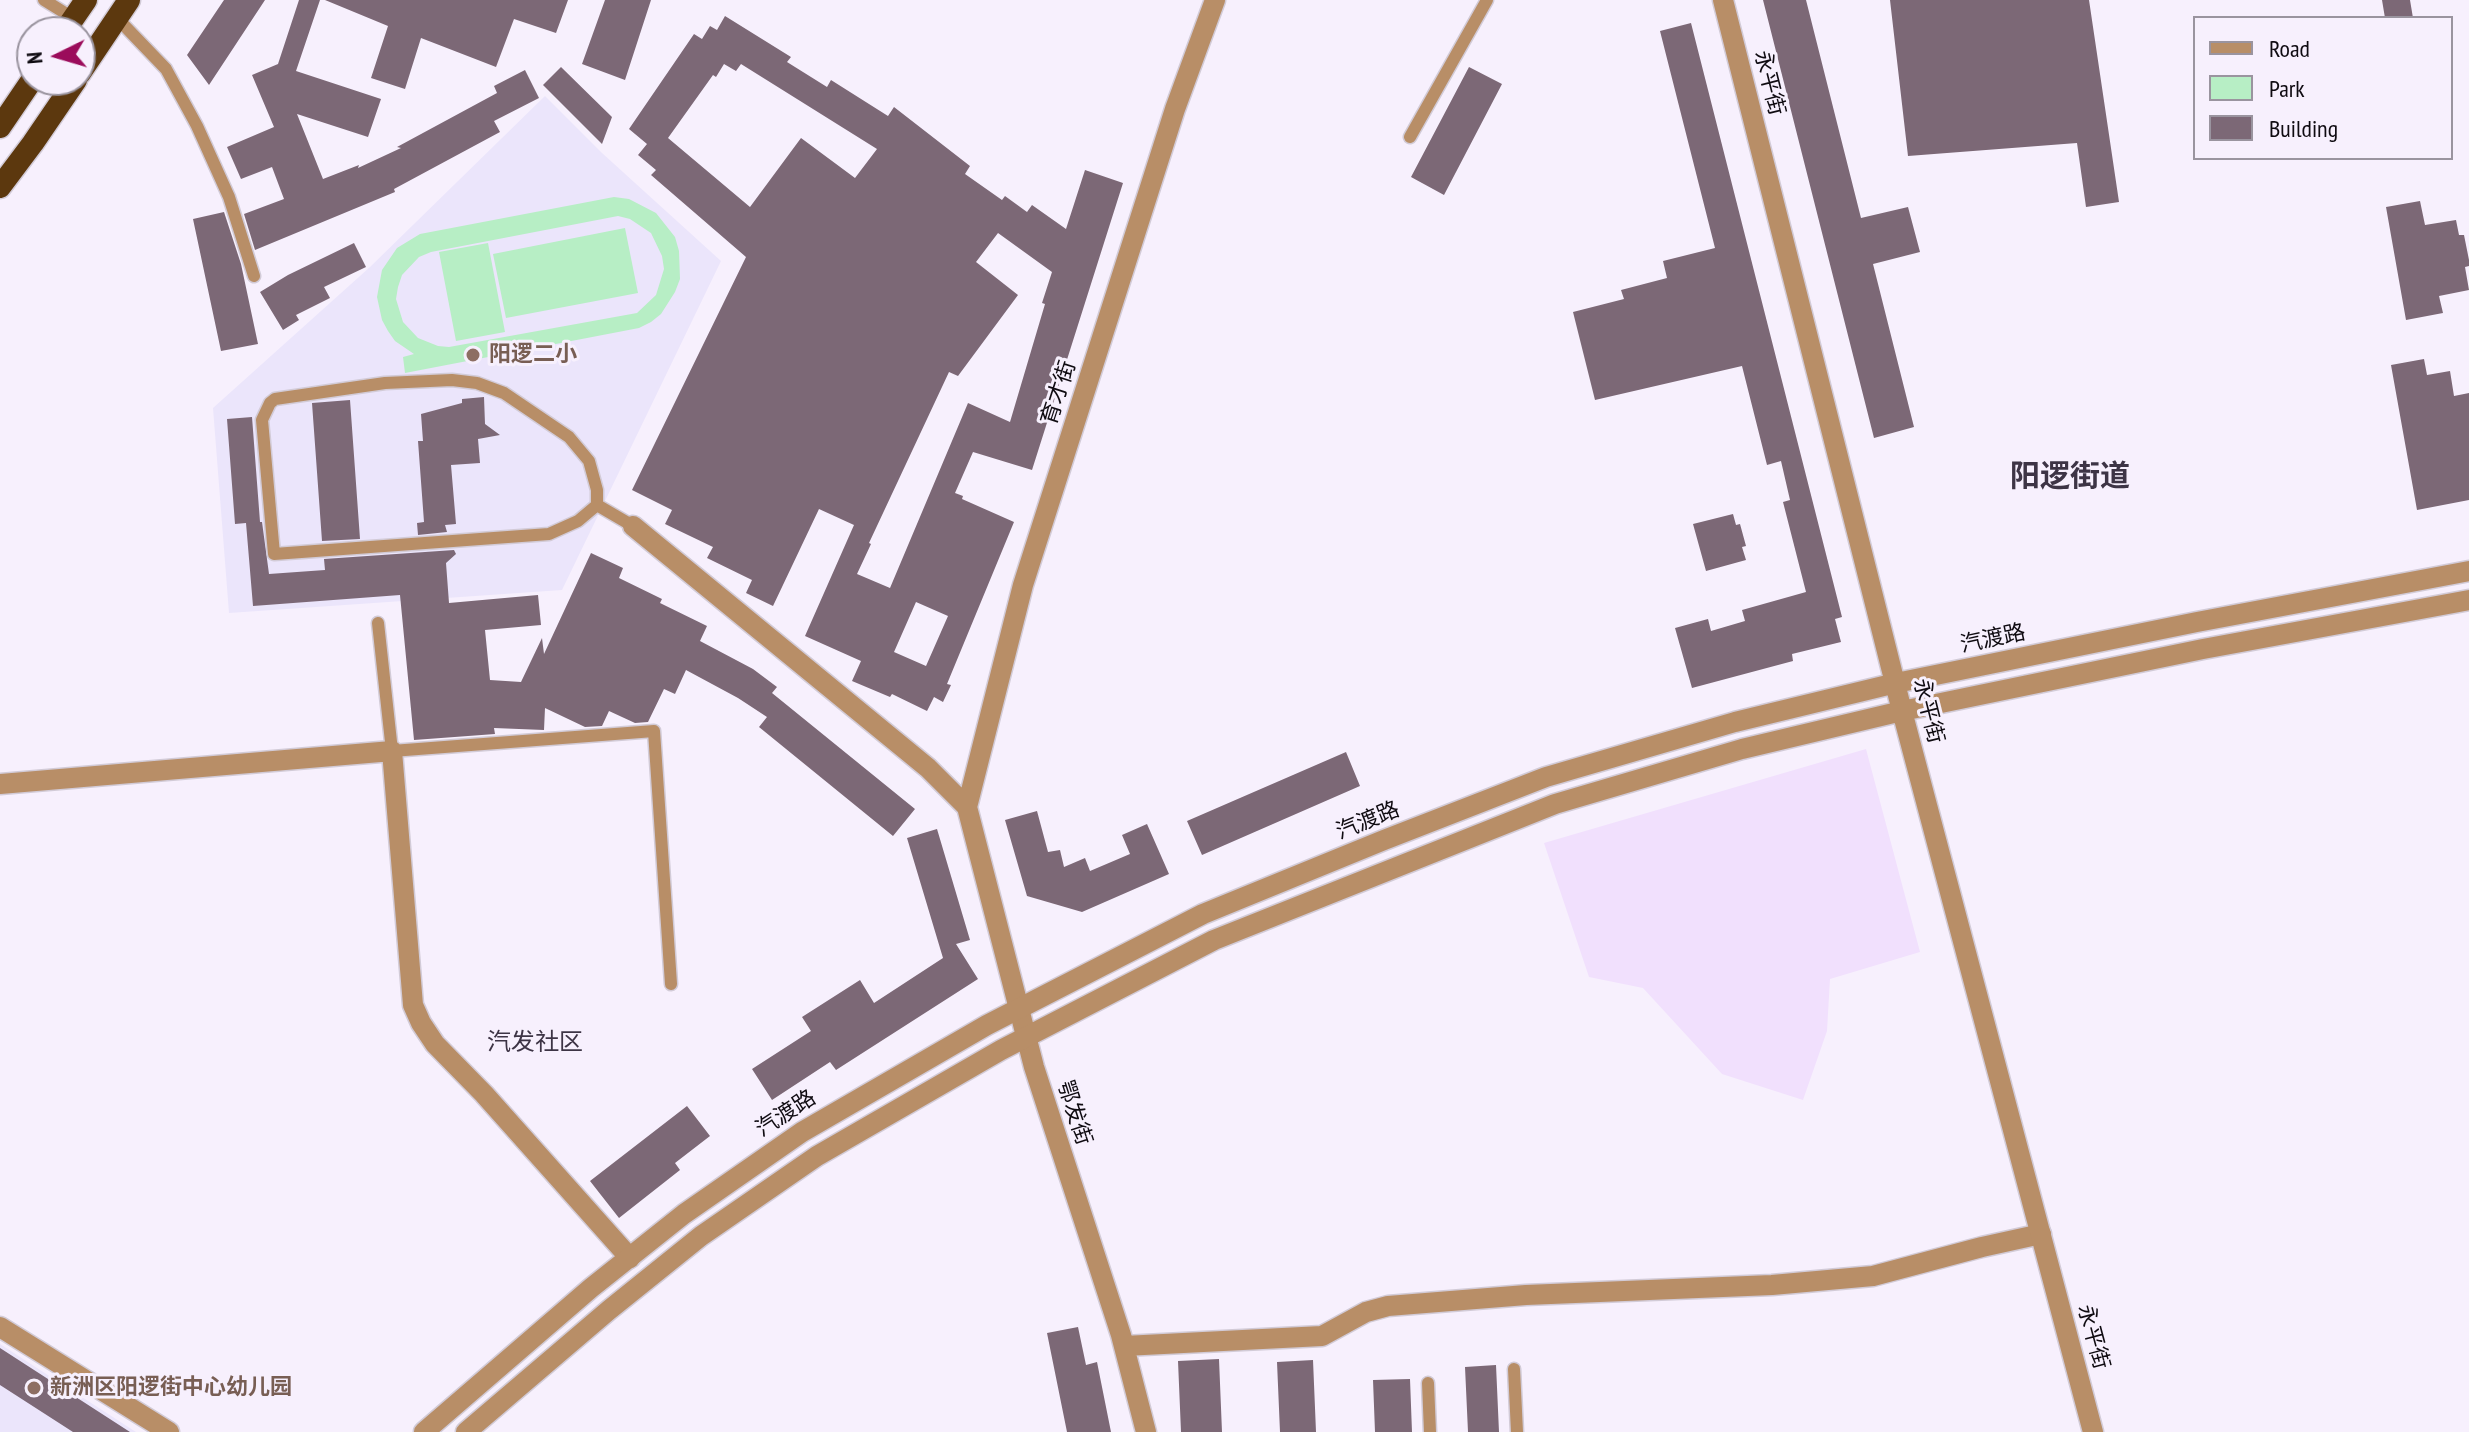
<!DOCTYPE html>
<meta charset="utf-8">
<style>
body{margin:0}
#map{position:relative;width:2469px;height:1432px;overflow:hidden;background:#f7f0fd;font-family:"PT Sans Narrow",sans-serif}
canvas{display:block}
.legend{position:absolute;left:2193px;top:16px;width:260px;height:144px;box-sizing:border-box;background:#f7f0fd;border:2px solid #9a949f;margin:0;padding:10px 14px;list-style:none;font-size:24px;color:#0f0b11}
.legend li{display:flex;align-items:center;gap:16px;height:40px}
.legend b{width:40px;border:2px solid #9a949f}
.north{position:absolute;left:16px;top:16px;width:80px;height:80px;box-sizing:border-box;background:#f7f0fd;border:2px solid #9a949f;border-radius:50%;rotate:265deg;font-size:22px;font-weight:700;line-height:32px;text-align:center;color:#0f0b11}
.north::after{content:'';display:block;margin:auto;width:28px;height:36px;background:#9b0c5b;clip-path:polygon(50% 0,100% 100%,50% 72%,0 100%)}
</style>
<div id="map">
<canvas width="2469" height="1432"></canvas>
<ul class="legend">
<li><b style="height:10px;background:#b88e67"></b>Road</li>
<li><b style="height:22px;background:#b7eec5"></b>Park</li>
<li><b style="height:22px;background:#7c6876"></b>Building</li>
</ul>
<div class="north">N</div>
</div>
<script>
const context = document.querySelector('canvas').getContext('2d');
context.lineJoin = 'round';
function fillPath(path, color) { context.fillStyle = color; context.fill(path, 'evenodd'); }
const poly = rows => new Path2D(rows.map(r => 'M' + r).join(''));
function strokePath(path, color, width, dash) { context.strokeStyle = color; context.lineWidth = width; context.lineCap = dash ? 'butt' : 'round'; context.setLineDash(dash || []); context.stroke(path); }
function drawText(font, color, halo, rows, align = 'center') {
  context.font = font + ' "PT Sans Narrow","Noto Sans SC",sans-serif'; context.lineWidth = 6; context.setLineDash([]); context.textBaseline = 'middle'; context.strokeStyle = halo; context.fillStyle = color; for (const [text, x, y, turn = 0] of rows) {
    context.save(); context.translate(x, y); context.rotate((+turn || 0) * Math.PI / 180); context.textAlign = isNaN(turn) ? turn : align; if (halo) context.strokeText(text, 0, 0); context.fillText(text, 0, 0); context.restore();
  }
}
const built = poly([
 [1866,749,1920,952,1830,979,1827,1031,1803,1100,1722,1074,1643,988,1589,977,1544,843]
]);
const education = poly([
 [545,96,602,153,721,261,562,590,229,613,213,408,370,267],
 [0,1344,136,1432,0,1432]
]);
const green = poly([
 [614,197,629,199,656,213,675,237,679,251,680,279,675,292,661,314,651,322,639,328,405,373,403,357,414,354,395,341,388,331,382,320,377,297,382,270,397,248,420,234],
 [618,216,630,219,651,233,662,256,664,269,656,295,637,313,449,347,438,346,418,338,403,322,396,299,398,287,402,275,419,257,431,252],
 [625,228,638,293,506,318,493,254],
 [488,243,505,332,456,341,439,252]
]);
const building = poly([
 [224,0,265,0,209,85,187,55],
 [299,0,320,0,296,71,381,99,368,137,297,114,323,179,359,165,358,168,401,148,397,147,497,93,494,86,525,70,539,98,494,121,500,132,394,189,395,192,255,250,244,214,284,199,272,167,241,179,227,147,274,127,252,75,278,64],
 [325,0,568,0,556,33,514,19,496,67,421,38,405,89,371,78,388,26],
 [605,0,651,0,625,80,582,64],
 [1763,0,1806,0,1861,218,1908,207,1920,252,1873,264,1914,427,1874,438],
 [1890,0,2089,0,2119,202,2086,207,2077,143,1908,156],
 [2382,0,2410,0,2413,18,2385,18],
 [725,16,791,57,787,62,827,87,831,80,888,116,894,107,970,166,965,174,1002,200,1005,196,1027,212,1032,205,1066,229,1085,170,1123,183,1032,470,973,452,955,493,963,496,962,499,1014,522,947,684,951,685,943,702,934,697,927,711,892,694,890,697,852,681,861,661,805,636,854,525,819,509,773,606,746,593,752,580,707,558,713,547,665,524,672,510,632,490,746,257,651,175,656,170,638,155,647,144,629,129,694,34,702,39,710,26,717,30],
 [724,64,736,71,741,64,877,149,855,178,801,138,750,207,668,138,713,75,716,77],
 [998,233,1052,272,1042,303,1045,304,1010,422,968,403,890,588,857,574,871,544,869,543,949,372,958,376,1018,295,976,262],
 [916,602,948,616,926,666,894,652],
 [1691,23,1842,617,1835,619,1841,642,1792,654,1793,661,1692,688,1675,628,1708,619,1711,631,1745,621,1742,610,1806,592,1783,502,1790,500,1781,461,1767,465,1742,366,1595,400,1573,312,1624,299,1621,290,1667,278,1663,261,1715,248,1660,31],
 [561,67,612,117,602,144,543,85],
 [1469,67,1502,84,1444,195,1411,177],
 [2420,201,2425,225,2456,220,2459,235,2464,235,2469,260,2469,266,2465,267,2469,290,2439,296,2443,313,2406,320,2386,207],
 [224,212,241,264,258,344,221,351,193,219],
 [354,243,366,267,324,287,330,298,296,315,299,320,283,330,260,292,288,275],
 [2424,359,2427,375,2450,371,2454,396,2469,393,2469,500,2417,510,2391,365],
 [484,397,485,424,500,435,478,439,480,463,451,465,456,524,445,525,447,532,418,535,417,523,424,522,418,441,423,441,421,414,462,403,462,399],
 [350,400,360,539,322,541,312,403],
 [252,417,260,522,262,522,269,574,325,570,324,559,454,550,456,554,446,563,449,603,538,595,541,625,485,630,490,680,521,682,542,638,544,654,591,553,623,568,619,578,662,599,660,603,707,626,700,641,753,669,777,687,772,693,915,809,893,836,759,727,767,717,738,698,686,670,675,694,664,689,648,722,635,723,609,711,602,726,585,727,545,708,544,730,494,728,495,734,414,740,400,595,253,606,246,523,235,524,227,419],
 [1733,514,1736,525,1740,524,1746,546,1742,547,1746,560,1706,571,1693,524],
 [1346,752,1360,786,1202,855,1187,821],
 [1037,811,1048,852,1060,850,1064,867,1085,858,1090,871,1130,854,1122,835,1147,824,1169,874,1082,912,1027,896,1005,820],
 [937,829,970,940,956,944,978,979,836,1070,830,1062,772,1100,752,1069,811,1031,802,1017,860,980,874,1003,943,958,907,838],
 [687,1106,710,1136,675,1163,680,1170,619,1218,590,1181],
 [1078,1327,1086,1365,1097,1362,1111,1432,1067,1432,1047,1333],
 [0,1348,130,1432,73,1432,0,1385],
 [1219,1359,1222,1432,1181,1432,1178,1361],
 [1313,1360,1316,1432,1280,1432,1277,1362],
 [1496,1365,1499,1432,1468,1432,1465,1367],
 [1410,1379,1412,1432,1375,1432,1373,1380]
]);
const service = poly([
 [44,0,73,18],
 [117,18,166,69,197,126,229,197,254,276],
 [1410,137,1487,0],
 [452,380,477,383,504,393,569,437,589,461,597,490,597,505,578,521,549,534,274,554,262,420,270,403,275,399,385,383,452,380],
 [597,505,633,526],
 [378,623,392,751,654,731,671,984],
 [1514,1369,1517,1432],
 [1428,1383,1430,1432]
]);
const minor = poly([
 [633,526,928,768,967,807],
 [0,784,392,751,413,1005,421,1023,435,1044,484,1094,630,1258],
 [0,1327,169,1432],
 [1124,1346,1322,1336,1366,1312,1388,1306,1526,1295,1772,1285,1873,1276,1982,1247,2041,1234],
 [1146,1432,1121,1335,1034,1067,967,807,1023,585,1175,109,1215,0]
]);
const tertiary = poly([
 [1723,0,1902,711,2093,1432],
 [424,1432,591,1288,684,1214,802,1132,987,1025,1203,914,1384,840,1546,777,1735,722,1896,683,2197,622,2469,571],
 [466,1432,609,1310,701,1236,817,1156,1001,1050,1214,940,1555,804,1742,749,1902,711,2203,649,2469,600]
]);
const trunk = poly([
 [64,32,86,0],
 [80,73,129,0],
 [0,127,32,80],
 [0,187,33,143,76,80]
]);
const markers = [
 [473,355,8,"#8d6e63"],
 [34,1388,8,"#8d6e63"]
];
const streetNames = [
 ["永平街",1769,83,76],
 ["育才街",1059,393,-72],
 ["汽渡路",1993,639,-12],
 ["永平街",1928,711,76],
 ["汽渡路",1368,821,-22],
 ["鄂发街",1074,1113,72],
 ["汽渡路",786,1114,-33],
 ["永平街",2093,1337,75]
];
const educationNames = [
 ["阳逻二小",489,355],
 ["新洲区阳逻街中心幼儿园",50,1388]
];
const neighbourhoodNames = [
 ["汽发社区",535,1043]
];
const districtNames = [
 ["阳逻街道",2070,477]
];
fillPath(built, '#f1e0fd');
fillPath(education, '#ebe5fb');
fillPath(green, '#b7eec5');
fillPath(building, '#7c6876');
strokePath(service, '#d2cbd7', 15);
strokePath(minor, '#d2cbd7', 23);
strokePath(tertiary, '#d2cbd7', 23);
strokePath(trunk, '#d2cbd7', 25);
strokePath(service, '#b88e67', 12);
strokePath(minor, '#b88e67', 20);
strokePath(tertiary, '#b88e67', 20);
strokePath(trunk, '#5c380e', 22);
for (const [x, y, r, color] of markers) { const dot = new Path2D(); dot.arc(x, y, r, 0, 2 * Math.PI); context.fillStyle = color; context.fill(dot); strokePath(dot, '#f7f0fd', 3); }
drawText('22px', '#0f0b11', '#f7f0fd', streetNames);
drawText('bold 22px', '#785e54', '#f7f0fd', educationNames, 'left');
drawText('24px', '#3d3445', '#f7f0fd', neighbourhoodNames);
drawText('bold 30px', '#3d3445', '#f7f0fd', districtNames);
</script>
